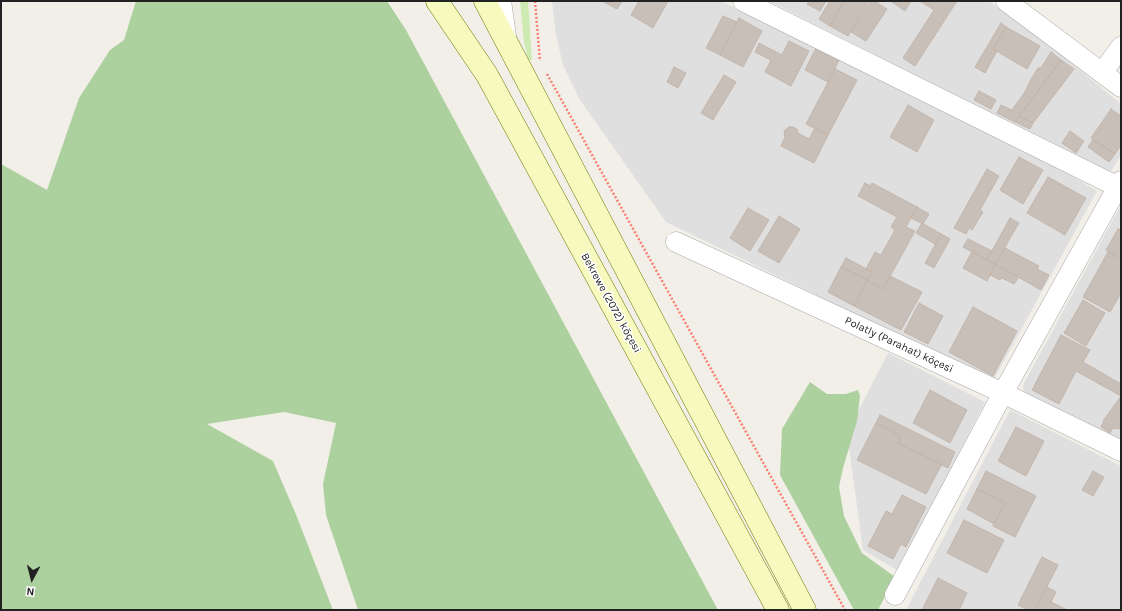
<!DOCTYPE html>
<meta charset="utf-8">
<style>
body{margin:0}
#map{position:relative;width:1122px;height:611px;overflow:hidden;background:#f2efe9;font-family:Karla,sans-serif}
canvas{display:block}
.frame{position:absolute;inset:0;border:2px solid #222;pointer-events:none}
.north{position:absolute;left:12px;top:559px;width:40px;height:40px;-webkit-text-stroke:3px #fff;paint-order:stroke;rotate:187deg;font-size:11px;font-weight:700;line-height:16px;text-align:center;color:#222}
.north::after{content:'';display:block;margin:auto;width:14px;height:18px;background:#222;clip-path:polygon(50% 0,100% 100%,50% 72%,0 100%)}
</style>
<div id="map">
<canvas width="1122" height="611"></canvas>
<div class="frame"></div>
<div class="north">N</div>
</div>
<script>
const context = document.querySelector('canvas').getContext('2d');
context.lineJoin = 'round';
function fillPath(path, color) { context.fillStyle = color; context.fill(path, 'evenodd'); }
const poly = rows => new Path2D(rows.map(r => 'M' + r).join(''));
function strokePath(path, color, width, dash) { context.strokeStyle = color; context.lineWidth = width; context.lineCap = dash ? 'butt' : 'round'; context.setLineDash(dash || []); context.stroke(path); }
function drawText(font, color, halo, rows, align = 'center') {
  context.font = font + ' Karla,sans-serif'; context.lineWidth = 3; context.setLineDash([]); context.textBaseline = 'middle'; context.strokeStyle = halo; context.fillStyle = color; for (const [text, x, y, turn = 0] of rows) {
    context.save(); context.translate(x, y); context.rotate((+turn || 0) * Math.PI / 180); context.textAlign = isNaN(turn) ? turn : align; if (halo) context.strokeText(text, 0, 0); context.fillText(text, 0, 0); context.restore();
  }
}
const residential = poly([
 [552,1,720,1,806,39,1018,144,1097,191,993,381,666,222,580,100,563,65,556,35],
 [769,1,989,1,1053,48,1121,104,1121,155,1110,173],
 [1121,205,1121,442,1024,395,1023,385],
 [888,353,985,402,899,571,863,550,847,433],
 [1010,410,1121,466,1121,610,906,610]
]);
const grass = poly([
 [520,1,528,1,532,60,528,60,524,41]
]);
const forest = poly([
 [136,1,387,1,406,30,718,610,358,610,326,515,323,484,336,423,284,412,207,424,273,461,297,517,333,610,1,610,1,164,47,190,79,98,110,50,124,40],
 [810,382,827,394,846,394,858,390,860,396,857,421,843,468,839,487,844,516,862,553,895,577,878,610,854,610,780,475,782,429]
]);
const building = poly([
 [602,1,622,1,617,9,602,1],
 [639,1,668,1,653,28,631,15,639,1],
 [809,1,826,1,820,11,807,4,809,1],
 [830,1,844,1,830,26,819,19,830,1],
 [844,1,868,1,848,36,830,26,844,1],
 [870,1,874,1,887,9,866,41,851,32,870,1],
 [893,1,911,1,905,11,892,2,893,1],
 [920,1,957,1,915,66,903,58,934,10,920,1],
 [723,16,737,22,720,55,706,48,723,16],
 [739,18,762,31,743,67,720,55,739,18],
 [1001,23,1006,27,993,49,997,51,985,73,975,67,1001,23],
 [1006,27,1040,46,1027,69,993,49,1006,27],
 [789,41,809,51,791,86,765,72,771,60,755,52,759,43,782,55,789,41],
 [816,48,839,60,828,82,805,70,816,48],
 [1051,52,1061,60,1015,122,997,113,1001,105,1012,110,1025,92,1030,81,1038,68,1041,68,1051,52],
 [1061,60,1074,69,1033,123,1019,116,1061,60],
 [674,67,686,73,678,88,667,82,674,67],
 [835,69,857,80,828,135,806,124,835,69],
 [724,75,736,82,713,120,701,113,724,75],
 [979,91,996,100,991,109,974,100,979,91],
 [908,105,934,120,917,152,890,137,908,105],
 [1111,109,1121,116,1121,145,1115,154,1091,138,1111,109],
 [1019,116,1033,123,1030,129,1015,122,1019,116],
 [789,127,793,127,797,129,798,133,809,139,815,128,828,135,814,163,781,146,785,137,784,134,785,130,789,127],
 [1070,131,1084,141,1076,153,1062,143,1070,131],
 [1093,140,1115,154,1109,162,1088,147,1093,140],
 [1019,157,1043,170,1023,204,1000,190,1019,157],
 [987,169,999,176,980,210,983,212,972,230,969,228,966,234,954,228,987,169],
 [1048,177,1086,198,1065,235,1027,213,1048,177],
 [865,183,870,186,872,183,917,207,906,227,915,231,883,289,867,280,872,272,866,269,875,252,881,255,895,230,891,227,897,217,858,196,865,183],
 [917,207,929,214,923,224,911,218,917,207],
 [748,208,769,220,750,251,730,238,748,208],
 [779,216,800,229,779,263,758,251,779,216],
 [1010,218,1019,223,995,264,987,260,1010,218],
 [922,223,941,234,935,244,916,233,922,223],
 [1118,229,1121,230,1121,258,1106,250,1118,229],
 [941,234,950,239,934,268,925,263,941,234],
 [968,239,992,251,987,260,963,247,968,239],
 [1005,248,1039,266,1037,269,1049,275,1041,290,995,264,1005,248],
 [972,252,995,264,987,281,963,268,972,252],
 [1108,252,1121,259,1121,293,1110,312,1083,297,1108,252],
 [846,258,872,272,867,280,841,267,846,258],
 [995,264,1019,277,1014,284,1002,278,1000,280,990,275,995,264],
 [841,267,867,280,854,306,828,292,841,267],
 [890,276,922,292,901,330,854,306,867,280,883,289,890,276],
 [1083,300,1105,313,1086,346,1064,333,1083,300],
 [919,303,943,316,928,344,904,332,919,303],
 [973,307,1017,331,993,376,949,352,973,307],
 [1061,335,1090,350,1083,362,1121,384,1121,396,1076,371,1059,404,1032,390,1061,335],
 [930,390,967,410,950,443,913,423,930,390],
 [1121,396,1121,429,1113,428,1110,433,1101,427,1104,421,1103,421,1121,396],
 [880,415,955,452,948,468,898,443,901,436,876,423,880,415],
 [876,423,901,436,898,443,942,464,926,494,857,460,876,423],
 [1016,427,1044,441,1026,476,998,461,1016,427],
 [986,471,1036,496,1015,537,993,526,1005,503,977,489,986,471],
 [1093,471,1104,477,1093,496,1082,490,1093,471],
 [977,489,1005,503,994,524,967,509,977,489],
 [902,495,926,507,906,547,901,544,893,559,868,546,886,511,892,514,902,495],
 [964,520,1004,540,987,573,947,553,964,520],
 [1042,557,1058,565,1035,610,1028,610,1018,605,1042,557],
 [938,578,967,593,959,610,922,610,938,578],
 [1047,587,1056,592,1051,602,1067,610,1035,610,1047,587]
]);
const path = poly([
 [535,1,540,61],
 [547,74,845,610]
]);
const street = poly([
 [501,1,506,36],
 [743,1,1118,187],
 [1006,1,1121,87],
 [1102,73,1121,47],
 [676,242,1003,393,1121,451],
 [895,595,1003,393,1121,181]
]);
const secondary = poly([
 [437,1,487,75,778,610],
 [485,1,805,610]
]);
const streetNames = [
 ["Bekrewe (2072) köçesi",611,303,61],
 ["Polatly (Parahat) köçesi",899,345,25]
];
fillPath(residential, '#e0dfdf');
fillPath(grass, '#cdebb0');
fillPath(forest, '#add19e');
fillPath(building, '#c7bfb8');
strokePath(building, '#c4b6ab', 1);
strokePath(street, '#a9a9a9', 21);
strokePath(secondary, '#707d05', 23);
strokePath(path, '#fa8072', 2.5, [2, 2]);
strokePath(street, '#fff', 20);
strokePath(secondary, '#f7fabf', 22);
drawText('11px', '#222', '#fff', streetNames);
</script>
